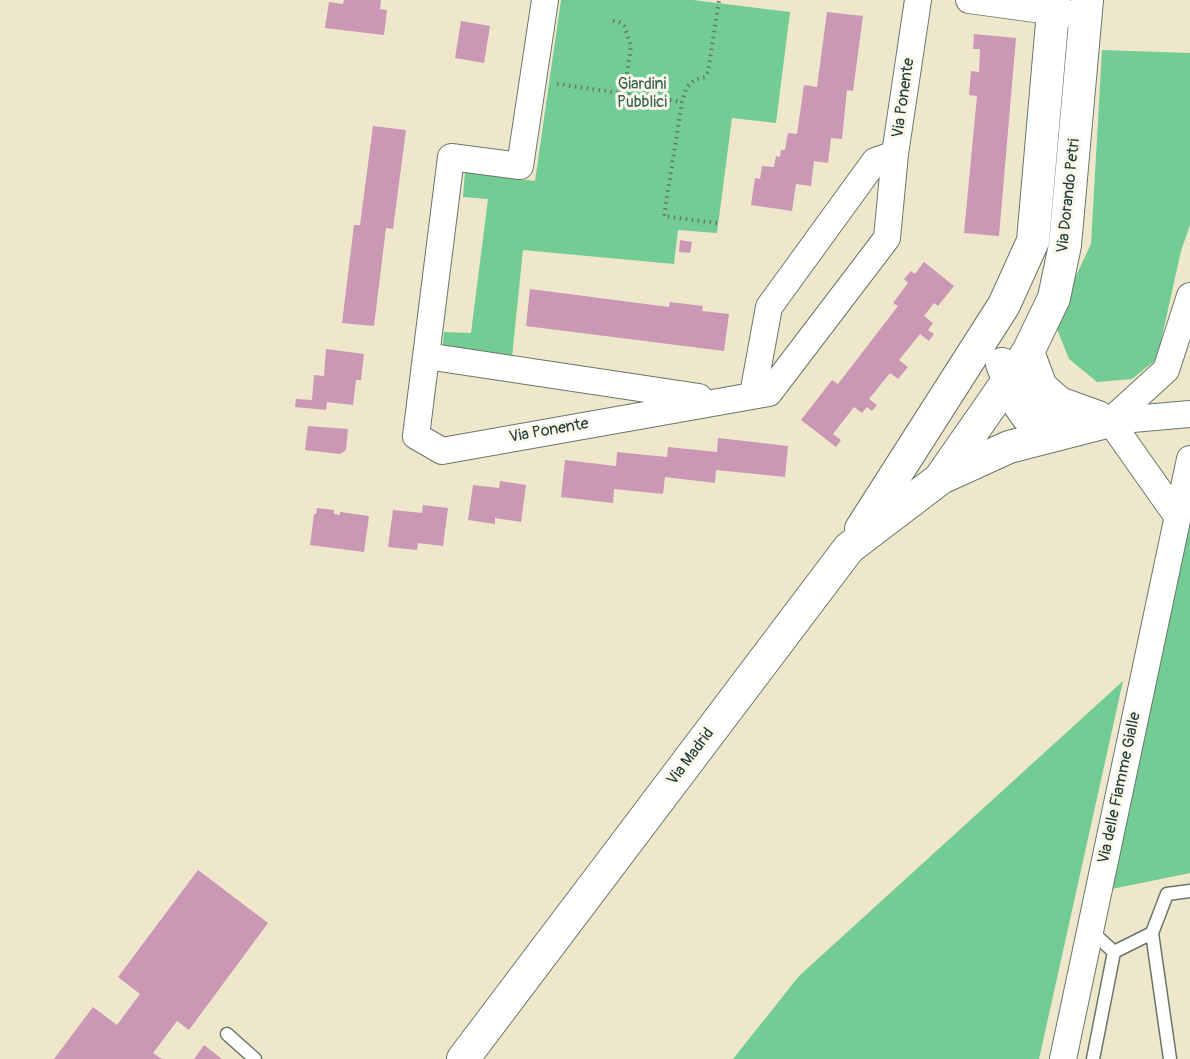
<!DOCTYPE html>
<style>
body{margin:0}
canvas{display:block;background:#eee7cb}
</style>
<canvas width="1190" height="1059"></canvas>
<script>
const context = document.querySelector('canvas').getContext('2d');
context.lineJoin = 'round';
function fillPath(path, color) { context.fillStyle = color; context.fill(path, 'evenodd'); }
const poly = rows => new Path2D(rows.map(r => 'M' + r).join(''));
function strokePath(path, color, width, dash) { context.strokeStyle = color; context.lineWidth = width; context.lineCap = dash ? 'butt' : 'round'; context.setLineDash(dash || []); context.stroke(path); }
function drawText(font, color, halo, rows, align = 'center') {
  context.font = font + ' Pangolin,sans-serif'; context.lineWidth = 6; context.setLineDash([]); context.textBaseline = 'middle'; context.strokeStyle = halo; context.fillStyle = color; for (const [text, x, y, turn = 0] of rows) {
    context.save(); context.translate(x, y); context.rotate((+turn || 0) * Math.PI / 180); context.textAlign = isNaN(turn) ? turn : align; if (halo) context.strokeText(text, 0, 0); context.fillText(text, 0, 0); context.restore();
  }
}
const green = poly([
 [561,0,693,0,790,12,776,123,732,118,717,233,678,230,674,264,523,250,512,357,442,352,444,332,471,333,488,199,463,197,465,172,535,181],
 [1102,50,1190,53,1190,225,1181,251,1157,359,1132,379,1097,382,1069,359,1054,322,1091,244],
 [1190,503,1190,873,1112,889],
 [1123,681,1039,1059,733,1059,799,976]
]);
const building = poly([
 [344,0,381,0,380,9,387,10,384,35,325,28,329,2,343,4],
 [827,12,863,16,853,91,847,90,842,139,831,138,828,163,814,161,811,186,796,184,792,211,751,205,755,178,760,179,762,166,774,167,776,156,780,157,781,150,785,150,788,133,797,134,804,85,817,87],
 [461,21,490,26,484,63,455,58],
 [974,34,1016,38,999,236,964,233,977,96,969,95,971,71,979,72,980,49,973,49],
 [373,126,406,130,393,229,386,228,374,326,342,323,354,225,360,225],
 [680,240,692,242,690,253,679,252],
 [924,262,954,286,938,306,934,303,924,316,933,323,928,330,934,334,929,341,920,334,899,360,908,367,898,379,890,373,869,399,877,405,872,411,867,407,862,413,854,407,833,434,841,440,836,447,801,420,832,380,838,384,898,306,893,303,908,283,904,279,911,271,915,274],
 [530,289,669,307,670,302,703,306,702,311,729,314,724,351,526,326],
 [326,349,364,354,361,380,356,380,353,405,327,402,326,410,295,407,296,399,312,400,314,375,324,376],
 [308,426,348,429,346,450,340,454,305,450],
 [718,438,788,446,785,477,716,470,715,483,665,477,663,494,614,489,613,503,561,497,565,460,616,466,617,452,667,457,668,447,717,452],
 [500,481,526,485,521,522,495,518,495,524,468,520,473,485,499,488],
 [423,505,448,508,443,546,418,543,417,550,388,547,393,510,422,513],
 [317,508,334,510,334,514,340,515,340,512,369,516,364,552,310,545,314,514,316,514],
 [198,870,268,923,189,1030,177,1021,153,1053,162,1059,54,1059,93,1007,117,1025,140,994,118,977],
 [204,1045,222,1059,194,1059]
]);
const path = poly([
 [613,21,619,22,624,26,631,46,624,93],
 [557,84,682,102],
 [717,223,664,216,682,102,687,87,694,80,705,77,708,72,719,0]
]);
const service = poly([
 [1091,931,1114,952,1093,1059],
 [1114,952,1152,933],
 [227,1034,255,1059],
 [1170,1059,1152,933,1167,894,1190,891]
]);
const minor = poly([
 [545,0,520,166,451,157,416,436,442,451,769,393,887,238,895,154,918,0],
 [969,0,1086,16],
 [426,356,699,397],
 [753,394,769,307,875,161,895,154],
 [1110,421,1166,370,1190,296],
 [1110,421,1177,516],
 [1110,421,1190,414],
 [1063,1059,1190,459]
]);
const tertiary = poly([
 [1028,352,1041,387,1059,403,1098,417],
 [1002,364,1016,400,1027,416,1058,426,1074,425],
 [941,477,1028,352,1054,298,1065,245,1087,0],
 [861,529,1004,305,1033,241,1054,0],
 [463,1059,849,548,941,478,1009,447,1110,421]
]);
const parkNames = [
 ["Giardini",642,85],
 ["Pubblici",642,103]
];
const streetNames = [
 ["Via Ponente",904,98,-82],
 ["Via Dorando Petri",1069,196,-84],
 ["Via Ponente",549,431,-10],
 ["Via Madrid",691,757,-53],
 ["Via delle Fiamme Gialle",1120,788,-78]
];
fillPath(green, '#73cc93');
fillPath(building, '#ca97b5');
strokePath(service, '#677869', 15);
strokePath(minor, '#677869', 28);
strokePath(tertiary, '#677869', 34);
strokePath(path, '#677869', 4, [1.5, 4.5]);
strokePath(service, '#fff', 12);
strokePath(minor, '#fff', 26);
strokePath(tertiary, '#fff', 32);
drawText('16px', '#34614c', '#fbf7ec', parkNames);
drawText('16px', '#1f3d34', '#fbf7ec', streetNames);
</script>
